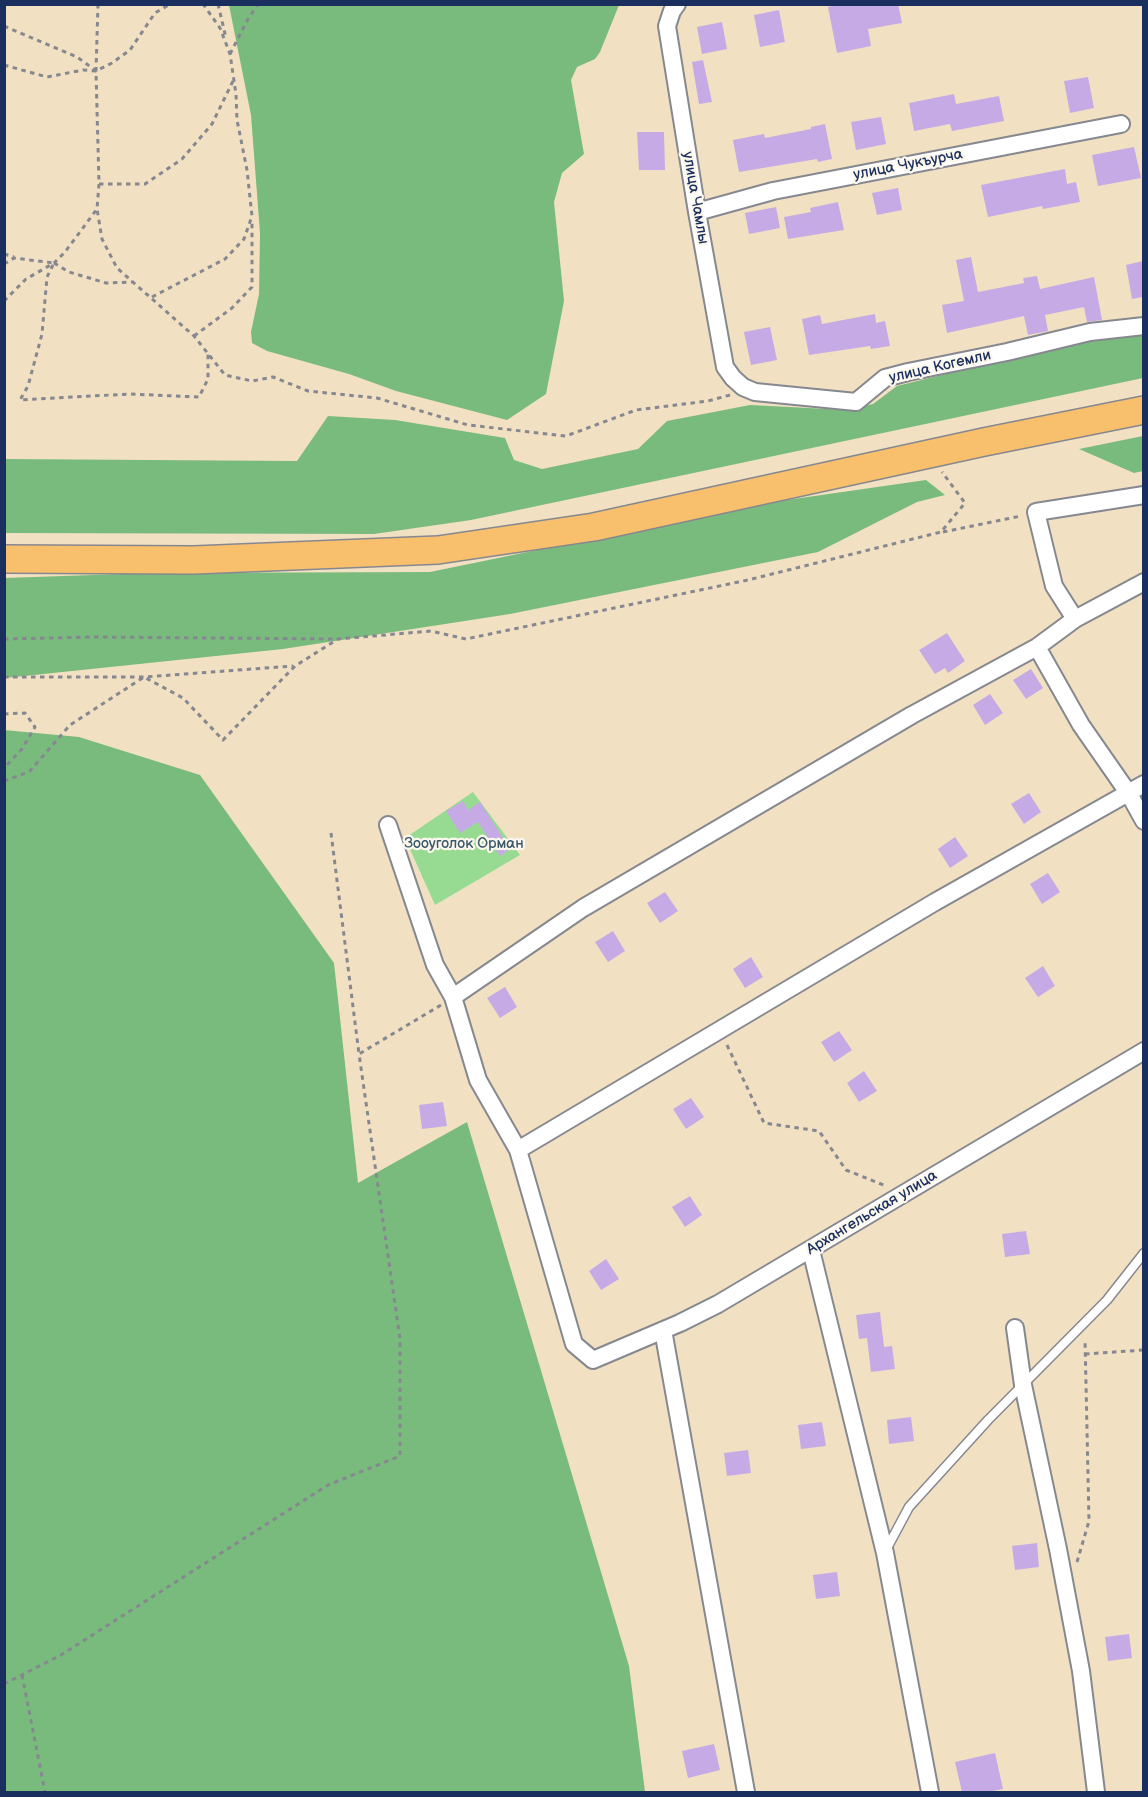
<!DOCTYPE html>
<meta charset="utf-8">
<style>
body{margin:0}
#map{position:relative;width:1148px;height:1797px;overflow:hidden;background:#f2e0c2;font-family:"Balsamiq Sans",sans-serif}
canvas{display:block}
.frame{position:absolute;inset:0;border:6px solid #1b2f5e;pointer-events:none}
</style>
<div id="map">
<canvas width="1148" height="1797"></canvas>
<div class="frame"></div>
</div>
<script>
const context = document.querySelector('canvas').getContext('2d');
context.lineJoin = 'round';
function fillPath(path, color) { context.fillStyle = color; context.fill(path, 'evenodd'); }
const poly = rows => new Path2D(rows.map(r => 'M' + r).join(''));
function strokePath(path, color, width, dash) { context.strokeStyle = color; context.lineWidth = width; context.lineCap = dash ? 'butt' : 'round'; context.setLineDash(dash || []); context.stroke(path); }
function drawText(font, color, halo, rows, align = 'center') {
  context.font = font + ' "Balsamiq Sans",sans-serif'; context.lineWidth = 4.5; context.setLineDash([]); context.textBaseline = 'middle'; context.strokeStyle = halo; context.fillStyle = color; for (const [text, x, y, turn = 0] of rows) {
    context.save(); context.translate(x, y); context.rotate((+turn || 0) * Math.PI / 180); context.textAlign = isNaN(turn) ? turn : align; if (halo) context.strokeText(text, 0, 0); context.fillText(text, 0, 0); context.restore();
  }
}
const green = poly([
 [473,792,520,855,435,905,405,838]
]);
const forest = poly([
 [229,5,619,5,600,52,595,59,577,67,571,80,584,154,562,173,554,202,564,301,546,394,507,420,396,391,349,374,267,351,252,343,251,332,259,294,260,233,251,115],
 [1143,334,1143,378,471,520,374,534,5,533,4,459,297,461,328,416,395,420,505,438,514,460,542,469,638,449,667,421,750,405,847,410,873,404,897,386,1092,338],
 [1143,436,1143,471,1134,473,1079,449],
 [926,480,945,495,917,502,818,552,510,614,283,649,5,678,4,578,153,573,430,572,766,503],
 [4,730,79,737,200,775,334,963,358,1183,467,1122,629,1666,645,1792,5,1792]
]);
const building = poly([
 [839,4,898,4,902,23,868,29,871,46,837,53,828,7],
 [779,10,785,42,760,47,754,15],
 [722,22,727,49,702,54,697,27],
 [703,60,712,102,699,104,692,62],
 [1088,77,1094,108,1070,113,1064,81],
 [954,94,956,104,999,96,1004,121,952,131,950,124,914,131,909,103],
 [881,117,886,144,856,150,851,122],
 [825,124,832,159,818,162,817,159,739,172,733,140,764,134,765,138,811,129,811,127],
 [637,132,664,132,665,170,639,170],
 [1134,147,1141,178,1098,186,1092,155],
 [1065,169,1067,184,1076,182,1080,202,1043,209,1042,206,988,217,981,185],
 [898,188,902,210,877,215,872,193],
 [838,202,844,230,788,239,784,217,811,212,810,208],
 [776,207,780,228,749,234,745,213],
 [971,257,978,292,1024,283,1023,278,1037,276,1040,289,1094,277,1102,320,1087,322,1084,307,1045,315,1048,331,1028,335,1024,316,947,333,942,305,964,301,956,260],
 [1143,261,1143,297,1132,299,1126,265],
 [875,314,876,323,885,321,890,346,871,349,870,346,809,355,802,319,820,315,822,324],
 [770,327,777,360,751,365,744,332],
 [947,633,965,661,948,673,945,668,935,674,919,650],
 [1031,669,1043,688,1026,699,1013,680],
 [990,694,1003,713,985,725,973,705],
 [1029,793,1041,812,1024,824,1011,804],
 [463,801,468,810,480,802,510,849,500,856,478,822,460,833,446,811],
 [955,837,968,856,950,868,938,849],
 [1048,873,1060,892,1042,904,1030,884],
 [665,892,678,911,660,923,647,903],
 [613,931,625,951,608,962,595,942],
 [751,957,763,977,745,988,733,969],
 [1043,966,1055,986,1038,997,1025,978],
 [505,987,517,1007,500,1018,487,998],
 [839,1031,852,1050,834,1062,821,1042],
 [864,1071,877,1091,859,1102,847,1083],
 [691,1098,704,1117,686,1129,673,1109],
 [443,1102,447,1126,422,1129,419,1105],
 [690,1196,702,1215,685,1227,672,1207],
 [1026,1231,1030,1254,1005,1257,1002,1234],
 [606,1259,619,1279,601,1290,589,1271],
 [880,1312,884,1347,892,1346,895,1369,871,1372,867,1338,859,1339,856,1315],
 [911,1417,914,1441,889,1444,887,1420],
 [822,1422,826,1446,801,1449,798,1425],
 [748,1450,751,1473,727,1476,724,1453],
 [1037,1543,1039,1567,1015,1570,1012,1546],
 [837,1572,840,1596,816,1599,813,1575],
 [1129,1634,1132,1658,1108,1661,1105,1637],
 [714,1744,720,1770,688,1778,682,1751],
 [995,1753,1003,1789,987,1792,962,1792,955,1762]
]);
const path = poly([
 [98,4,96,71,99,184,97,209,102,239,117,268,194,336,225,375,252,381,273,377,308,391,377,398,468,425,566,436,636,410,708,401,730,395],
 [218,4,226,38],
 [4,26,77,57,95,70],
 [230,54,248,19,258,4],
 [4,65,47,77,83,70,96,71,112,63,130,50,155,13,170,4],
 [99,184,145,184,182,159,212,124,233,81],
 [4,254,14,257],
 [54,263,69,272,106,283,132,282],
 [4,264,14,258,54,263,47,277,42,334,28,386,20,400,129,394,199,397,208,379,208,353],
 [152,297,225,259,244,239,252,216,247,170,237,120,236,94,230,54,220,28,203,4],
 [4,301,26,279,54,263,65,252,97,209],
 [194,336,232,308,252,287,252,221],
 [943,532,1021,516],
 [4,639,94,637,338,639],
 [4,677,144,677,293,666],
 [4,714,25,713,35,727,22,749,4,768],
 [4,781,29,772,70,725,144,677,183,698,223,740,295,666,338,639,431,631,466,639,748,580,941,532,965,503,942,472],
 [331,833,359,1054],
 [727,1045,764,1123,819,1131,846,1170,886,1186],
 [1085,1354,1144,1350],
 [1077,1562,1089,1521,1085,1339],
 [22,1675,45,1792],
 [4,1684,61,1655,328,1485,400,1456,400,1339,359,1054,441,1005]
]);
const lane = poly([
 [886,1550,909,1507,988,1420,1107,1300,1144,1253]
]);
const street = poly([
 [677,4,672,11,667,26,697,212,725,367,733,378,743,387,755,392,856,402,885,378,908,372,1007,352,1090,332,1144,326],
 [697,212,773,191,1121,124],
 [1075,619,1144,582],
 [1037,647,1081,725,1129,794,1144,821],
 [388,825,435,965,453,997,478,1080,518,1150,574,1344,593,1360,680,1323,718,1304,1144,1051],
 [453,997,583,908,912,715,1037,647,1075,619,1054,586,1036,512,1144,495],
 [518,1150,935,902,1144,784],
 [811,1250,885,1553,930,1792],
 [1015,1328,1023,1385,1058,1549,1081,1671,1096,1792],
 [663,1330,746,1792]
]);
const primary = poly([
 [4,559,194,560,438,550,594,527,984,442,1144,410]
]);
const streetNames = [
 ["улица Чукъурча",908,165,-11],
 ["улица Чамлы",695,198,80],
 ["улица Когемли",940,367,-13],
 ["Архангельская улица",872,1213,-31]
];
const parkNames = [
 ["Зооуголок Орман",464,844]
];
fillPath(green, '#97db93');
fillPath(forest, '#79bb7d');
fillPath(building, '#c6aae6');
strokePath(lane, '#868890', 11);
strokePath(street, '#868890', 20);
strokePath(primary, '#868890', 30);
strokePath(path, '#868890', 3, [4.5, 4.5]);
strokePath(lane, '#fff', 8);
strokePath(street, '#fff', 16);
strokePath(primary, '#f8bf6c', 27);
drawText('15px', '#1b2f5e', '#fbf7ec', streetNames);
drawText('15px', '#3a5a6b', '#fbf7ec', parkNames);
</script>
